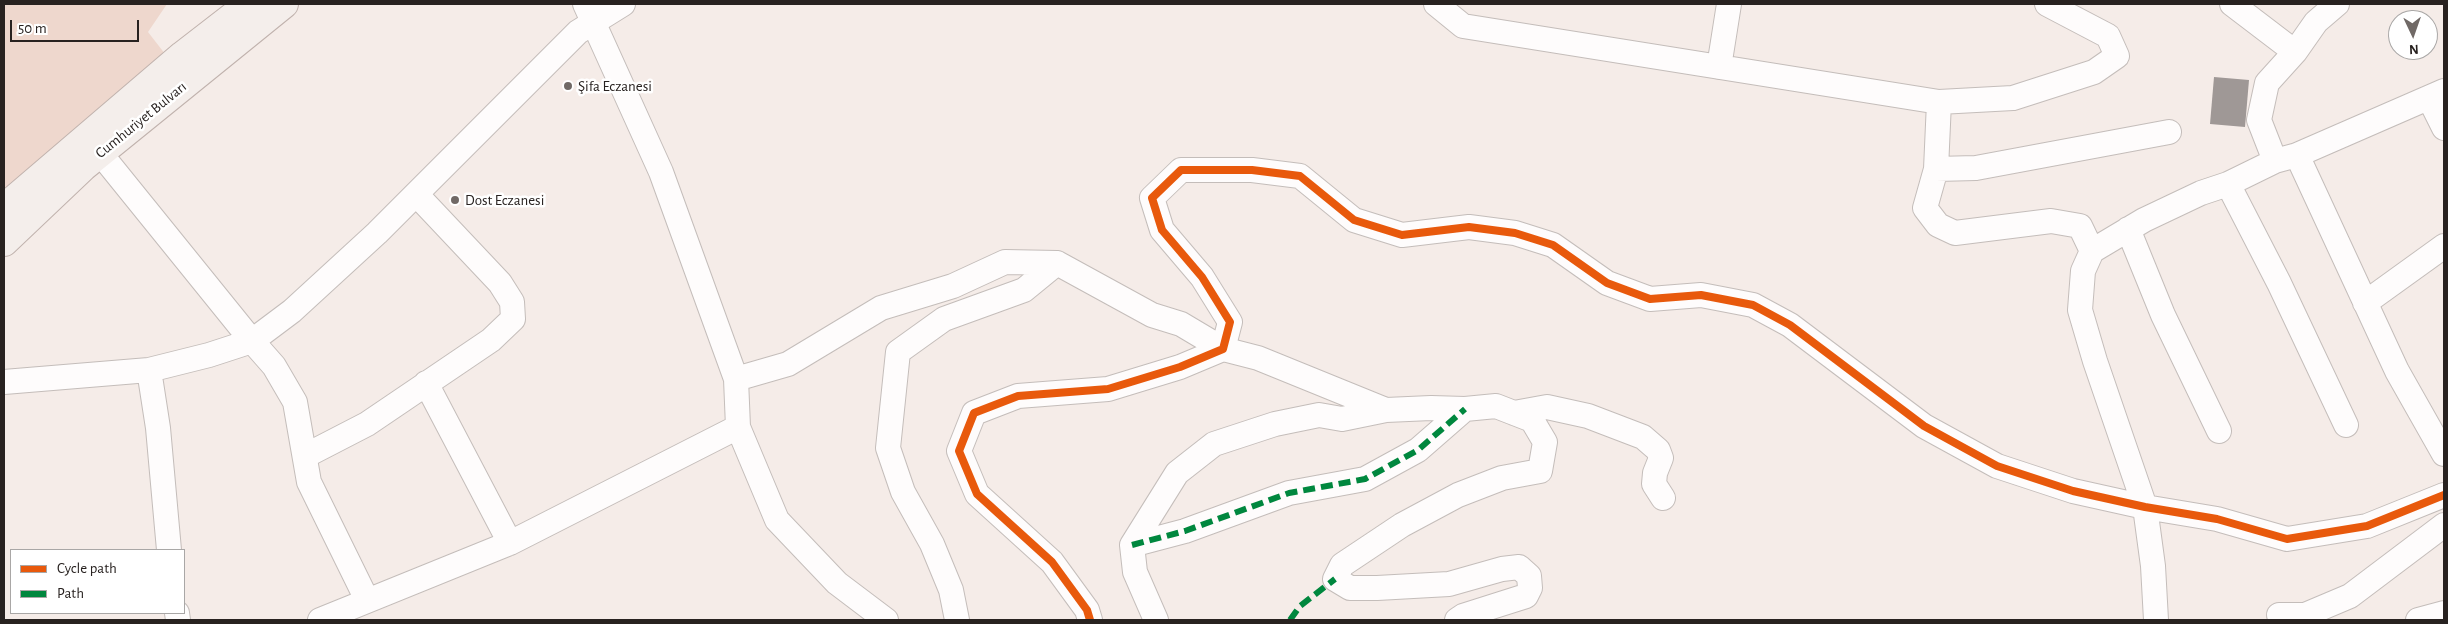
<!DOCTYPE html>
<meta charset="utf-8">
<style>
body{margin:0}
#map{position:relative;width:2448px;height:624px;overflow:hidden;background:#f5ece8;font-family:"Alegreya Sans",sans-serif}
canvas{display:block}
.frame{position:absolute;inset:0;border:5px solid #282220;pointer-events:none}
.legend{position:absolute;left:10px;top:549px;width:175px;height:65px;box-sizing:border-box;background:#fff;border:1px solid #a9a7a6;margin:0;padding:6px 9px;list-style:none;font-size:15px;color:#282220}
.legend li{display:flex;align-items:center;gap:10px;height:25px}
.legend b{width:25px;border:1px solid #a9a7a6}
.north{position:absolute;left:2388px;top:10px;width:50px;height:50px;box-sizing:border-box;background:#fff;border:1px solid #a9a7a6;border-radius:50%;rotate:177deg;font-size:14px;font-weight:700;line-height:20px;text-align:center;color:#282220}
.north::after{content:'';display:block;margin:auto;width:18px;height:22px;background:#706966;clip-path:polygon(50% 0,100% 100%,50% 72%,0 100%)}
.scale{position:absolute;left:10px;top:20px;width:129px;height:22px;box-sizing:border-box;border:2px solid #282220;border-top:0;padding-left:6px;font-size:15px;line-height:18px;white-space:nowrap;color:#282220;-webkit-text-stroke:4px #fff;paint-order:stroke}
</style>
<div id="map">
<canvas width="2448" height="624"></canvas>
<div class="frame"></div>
<ul class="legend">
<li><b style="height:6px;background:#e8590c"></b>Cycle path</li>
<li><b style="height:6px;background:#00873e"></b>Path</li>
</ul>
<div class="north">N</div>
<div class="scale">50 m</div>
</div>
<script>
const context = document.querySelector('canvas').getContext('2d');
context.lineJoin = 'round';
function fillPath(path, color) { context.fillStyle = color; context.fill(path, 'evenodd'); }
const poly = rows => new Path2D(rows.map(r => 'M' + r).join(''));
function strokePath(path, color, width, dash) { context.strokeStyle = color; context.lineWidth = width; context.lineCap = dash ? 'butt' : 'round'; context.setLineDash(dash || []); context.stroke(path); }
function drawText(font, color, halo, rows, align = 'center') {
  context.font = font + ' "Alegreya Sans",sans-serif'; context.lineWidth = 5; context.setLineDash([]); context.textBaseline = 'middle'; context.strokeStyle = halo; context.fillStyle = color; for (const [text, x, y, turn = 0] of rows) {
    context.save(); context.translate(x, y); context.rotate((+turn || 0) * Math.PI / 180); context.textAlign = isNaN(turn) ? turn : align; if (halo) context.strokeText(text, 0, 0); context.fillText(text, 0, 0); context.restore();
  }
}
const green = poly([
 [4,4,167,4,148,32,169,59,4,203]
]);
const building = poly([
 [2214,77,2249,80,2245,127,2210,124]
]);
const minor = poly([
 [585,4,661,172,736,379,738,427,777,520,837,583,886,620],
 [1436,4,1463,26,1939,102,2013,98,2094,72,2117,56,2108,36,2047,4],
 [2232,4,2295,52],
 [1719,67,1729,4],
 [2429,98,2444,128],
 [1939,102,1936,169,1925,208,1938,225,1955,233,2051,221,2080,226,2092,251],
 [100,153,252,341,274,366,295,402,309,482,367,600],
 [2297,155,2397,371,2444,454],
 [2275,161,2259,120,2267,83,2295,52,2316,22,2337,4],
 [1936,169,1976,168,2169,132],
 [2228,184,2279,283,2346,425],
 [2128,229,2163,315,2219,431],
 [2365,303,2444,246],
 [149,370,158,428,169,550],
 [736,379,788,364,881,308,953,286,1005,262,1057,263,1152,315,1181,324,1223,349,1258,358,1386,410,1431,408,1465,409,1496,406,1532,420,1545,442,1540,471,1502,478,1458,495,1402,525,1342,565,1335,579,1350,588,1377,588,1449,584,1502,569,1519,567,1529,576,1530,588,1526,596,1463,616,1457,620],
 [4,382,149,370,209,355,252,341,292,311,377,233,578,32,623,4],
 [426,383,510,543],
 [1514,413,1547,407,1588,416,1643,437,1658,450,1661,458,1655,473,1654,484,1663,498],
 [305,456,367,424,491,340,513,319,512,302,500,283,416,194],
 [1132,545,1185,531,1289,493,1365,479,1418,450,1465,409],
 [177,613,178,620],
 [2279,615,2305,615,2350,596,2444,525],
 [320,620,510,543,738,427],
 [957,620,951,590,932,544,903,492,888,448,898,352,944,319,1024,290,1057,263],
 [1090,620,1087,610,1052,562,977,494,959,451,974,413,1018,396,1108,389,1180,367,1223,349,1230,322,1202,277,1162,230,1152,198,1181,170,1252,170,1300,176,1354,220,1402,235,1469,227,1515,233,1553,245,1607,283,1650,299,1701,295,1753,305,1790,325,1924,426,1997,466,2073,491,2145,507,2217,519,2287,539,2367,526,2444,495],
 [1156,620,1135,572,1132,545,1177,473,1214,444,1275,424,1319,415,1342,419,1386,410],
 [2156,620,2153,566,2145,507,2095,361,2080,310,2083,271,2092,251,2144,220,2201,193,2228,184,2275,161,2297,155,2444,91],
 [2418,620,2444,613]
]);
const major = poly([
 [4,208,183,55,249,4],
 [4,242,83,167,284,4]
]);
const quiet = poly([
 [1132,545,1185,531,1289,493,1365,479,1418,450,1465,409],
 [1290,620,1300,606,1335,579]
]);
const cycleway = poly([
 [1090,620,1087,610,1052,562,977,494,959,451,974,413,1018,396,1108,389,1180,367,1223,349,1230,322,1202,277,1162,230,1152,198,1181,170,1252,170,1300,176,1354,220,1402,235,1469,227,1515,233,1553,245,1607,283,1650,299,1701,295,1753,305,1790,325,1924,426,1997,466,2073,491,2145,507,2217,519,2287,539,2367,526,2444,495]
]);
const markers = [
 [568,86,5,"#706966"],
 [455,200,5,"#706966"]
];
const poiNames = [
 ["Şifa Eczanesi",578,86],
 ["Dost Eczanesi",465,200]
];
const streetNames = [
 ["Cumhuriyet Bulvarı",141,120,-39]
];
fillPath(green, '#eed7cd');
fillPath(building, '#9f9896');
strokePath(minor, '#c4bdba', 26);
strokePath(major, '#c0b2ad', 30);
strokePath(minor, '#fefcfc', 24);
strokePath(major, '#f4eeeb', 28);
strokePath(quiet, '#00873e', 6, [12, 6]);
strokePath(cycleway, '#e8590c', 8);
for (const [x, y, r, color] of markers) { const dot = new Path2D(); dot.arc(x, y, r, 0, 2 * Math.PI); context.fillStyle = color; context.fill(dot); strokePath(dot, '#fff', 2); }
drawText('15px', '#282220', '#fff', poiNames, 'left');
drawText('15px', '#282220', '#fff', streetNames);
</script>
